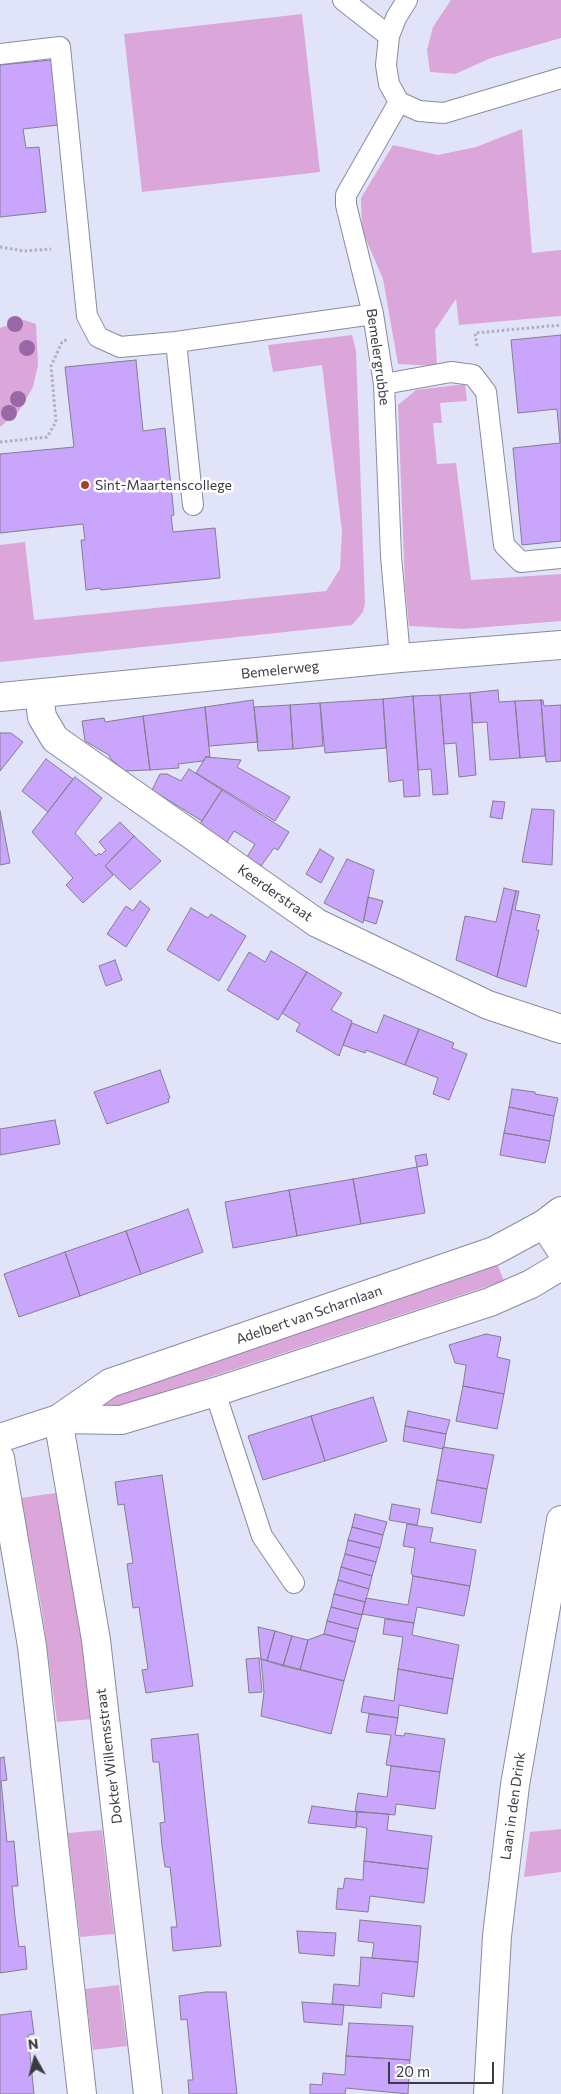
<!DOCTYPE html>
<style>
body{margin:0}
#map{position:relative;width:561px;height:2094px;overflow:hidden;background:#e1e4f9;font-family:Commissioner,sans-serif}
canvas{display:block}
.north{position:absolute;left:10px;top:2034px;width:50px;height:50px;-webkit-text-stroke:4px #fff;paint-order:stroke;rotate:353deg;font-size:14px;font-weight:700;line-height:20px;text-align:center;color:#3a3b44}
.north::after{content:'';display:block;margin:auto;width:18px;height:22px;background:#3a3b44;clip-path:polygon(50% 0,100% 100%,50% 72%,0 100%)}
.scale{position:absolute;left:388px;top:2062px;width:106px;height:22px;box-sizing:border-box;border:2px solid #3a3b44;border-top:0;padding-left:6px;font-size:15px;line-height:18px;white-space:nowrap;color:#3a3b44;-webkit-text-stroke:4px #fff;paint-order:stroke}
</style>
<div id="map">
<canvas width="561" height="2094"></canvas>
<div class="north">N</div>
<div class="scale">20 m</div>
</div>
<script>
const context = document.querySelector('canvas').getContext('2d');
context.lineJoin = 'round';
function fillPath(path, color) { context.fillStyle = color; context.fill(path, 'evenodd'); }
const poly = rows => new Path2D(rows.map(r => 'M' + r).join(''));
function strokePath(path, color, width, dash) { context.strokeStyle = color; context.lineWidth = width; context.lineCap = dash ? 'butt' : 'round'; context.setLineDash(dash || []); context.stroke(path); }
function drawText(font, color, halo, rows, align = 'center') {
  context.font = font + ' Commissioner,sans-serif'; context.lineWidth = 5; context.setLineDash([]); context.textBaseline = 'middle'; context.strokeStyle = halo; context.fillStyle = color; for (const [text, x, y, turn = 0] of rows) {
    context.save(); context.translate(x, y); context.rotate((+turn || 0) * Math.PI / 180); context.textAlign = isNaN(turn) ? turn : align; if (halo) context.strokeText(text, 0, 0); context.fillText(text, 0, 0); context.restore();
  }
}
const green = poly([
 [451,0,561,0,561,38,491,58,455,74,430,72,427,50,433,27],
 [302,14,320,172,142,192,124,34],
 [522,129,532,253,561,250,561,316,459,325,456,299,435,330,437,366,398,364,383,279,362,230,361,198,393,145,438,155,476,147],
 [24,320,36,324,38,365,33,387,19,411,0,427,0,328],
 [352,335,356,351,365,603,363,612,352,625,0,662,0,545,25,542,34,620,326,591,340,569,342,532,322,365,273,372,268,345],
 [465,384,467,401,440,403,442,423,433,423,437,464,456,463,471,580,561,574,561,621,463,629,409,626,405,586,398,405,416,390],
 [496,1261,504,1281,82,1419,78,1406],
 [62,1492,94,1719,57,1722,42,1610,21,1498],
 [561,1829,561,1872,524,1877,530,1832],
 [102,1830,114,1934,80,1937,68,1833],
 [119,1985,127,2046,93,2050,85,1989]
]);
const building = poly([
 [52,60,58,125,23,129,26,148,39,147,46,212,0,217,0,65,52,60],
 [561,335,561,541,522,545,513,448,560,443,557,409,518,413,511,340,561,335],
 [136,360,143,431,165,428,174,515,171,516,173,532,215,528,220,578,101,590,100,588,86,590,81,540,85,540,83,524,0,533,0,454,74,447,65,367,136,360],
 [498,690,499,702,515,701,520,758,490,760,487,722,473,723,470,693,498,690],
 [470,693,476,775,459,777,456,743,444,744,440,695,470,693],
 [440,695,448,794,433,795,431,769,418,770,413,696,440,695],
 [413,696,420,796,404,797,403,780,389,782,383,699,413,696],
 [383,699,386,748,325,753,320,703,383,699],
 [253,700,258,742,209,746,205,707,253,700],
 [541,700,545,756,520,758,515,701,541,700],
 [541,700,543,700,544,706,561,705,561,761,546,762,541,700],
 [320,703,323,746,293,749,290,705,320,703],
 [290,705,293,749,258,751,254,707,290,705],
 [205,707,210,757,206,757,203,761,178,764,179,768,150,770,143,716,205,707],
 [143,716,150,770,124,771,110,758,109,755,85,741,82,721,104,718,105,722,143,716],
 [0,733,11,733,23,742,0,771,0,733],
 [206,757,241,760,237,767,290,797,275,821,196,773,206,757],
 [46,759,73,779,48,812,22,791,46,759],
 [189,769,222,790,202,821,152,790,160,774,167,774,181,781,189,769],
 [75,777,102,798,75,833,96,856,99,853,101,855,106,850,99,842,120,822,134,836,105,866,113,875,83,903,66,885,73,878,32,832,75,777],
 [222,790,289,832,278,850,274,848,261,866,247,857,255,844,234,831,226,844,198,827,222,790],
 [493,801,505,802,502,819,490,817,493,801],
 [532,809,554,810,552,865,522,862,532,809],
 [0,811,10,863,0,865,0,811],
 [134,836,161,861,130,890,105,866,134,836],
 [320,849,334,858,321,883,306,874,320,849],
 [347,859,374,870,363,923,324,903,347,859],
 [504,888,516,891,497,977,456,960,465,916,496,922,504,888],
 [516,891,519,891,515,910,540,915,536,930,539,930,526,987,497,977,516,891],
 [368,897,383,901,376,924,364,920,368,897],
 [140,901,150,909,126,947,107,934,126,906,133,911,140,901],
 [191,908,208,918,211,914,246,936,219,981,167,950,191,908],
 [271,951,307,972,278,1020,227,990,249,952,265,962,271,951],
 [115,960,122,980,106,986,99,966,115,960],
 [307,972,342,993,331,1010,352,1021,339,1056,296,1031,300,1024,282,1013,307,972],
 [384,1015,419,1029,405,1065,366,1050,365,1053,343,1045,352,1023,377,1033,384,1015],
 [419,1029,454,1043,452,1048,467,1054,449,1100,433,1094,438,1078,405,1065,419,1029],
 [160,1070,170,1098,168,1099,169,1102,107,1124,94,1092,160,1070],
 [512,1089,535,1092,535,1094,558,1098,554,1116,509,1107,512,1089],
 [509,1107,554,1116,550,1141,504,1133,509,1107],
 [55,1120,60,1144,0,1155,0,1129,55,1120],
 [504,1133,550,1141,545,1163,500,1155,504,1133],
 [426,1154,428,1165,417,1167,415,1156,426,1154],
 [417,1167,425,1213,361,1224,353,1179,417,1167],
 [353,1179,361,1224,297,1236,289,1190,353,1179],
 [289,1190,297,1236,233,1248,225,1202,289,1190],
 [188,1209,203,1252,141,1274,126,1231,188,1209],
 [126,1231,141,1274,80,1296,65,1252,126,1231],
 [65,1252,80,1296,19,1317,4,1274,65,1252],
 [486,1334,501,1337,497,1357,510,1360,504,1394,463,1386,466,1365,455,1363,449,1345,486,1334],
 [463,1386,504,1394,497,1429,456,1421,463,1386],
 [373,1397,387,1441,325,1461,311,1416,373,1397],
 [408,1411,450,1420,446,1434,405,1426,408,1411],
 [311,1416,325,1461,263,1480,248,1436,311,1416],
 [405,1426,446,1434,444,1447,443,1449,403,1441,405,1426],
 [443,1447,494,1455,487,1489,437,1480,443,1447],
 [162,1475,193,1686,146,1693,142,1670,148,1669,139,1607,133,1608,127,1564,133,1563,124,1504,118,1505,115,1482,162,1475],
 [437,1480,487,1489,481,1523,431,1513,437,1480],
 [392,1504,420,1509,417,1525,389,1520,392,1504],
 [355,1514,387,1522,383,1535,352,1527,355,1514],
 [407,1524,433,1528,430,1542,476,1550,470,1586,413,1576,411,1573,415,1548,403,1546,407,1524],
 [352,1527,383,1535,380,1548,348,1540,352,1527],
 [348,1540,380,1548,376,1562,345,1554,348,1540],
 [345,1554,376,1562,372,1576,341,1567,345,1554],
 [341,1567,372,1576,369,1589,338,1580,341,1567],
 [413,1576,470,1586,464,1616,417,1607,414,1623,362,1614,366,1598,408,1605,413,1576],
 [338,1580,369,1589,365,1602,334,1594,338,1580],
 [334,1594,365,1602,362,1615,331,1607,334,1594],
 [331,1607,362,1615,358,1629,327,1621,331,1607],
 [385,1619,414,1623,412,1635,459,1645,453,1679,398,1669,403,1637,383,1634,385,1619],
 [327,1621,358,1629,355,1642,324,1634,327,1621],
 [258,1627,275,1631,267,1661,261,1659,258,1627],
 [275,1631,292,1636,283,1666,267,1661,275,1631],
 [324,1634,355,1642,344,1681,300,1670,308,1640,324,1634],
 [292,1636,308,1640,300,1670,283,1666,292,1636],
 [259,1658,262,1692,249,1693,246,1659,259,1658],
 [261,1659,344,1681,331,1734,261,1716,264,1692,261,1659],
 [398,1669,453,1679,447,1714,399,1705,398,1718,361,1712,364,1696,394,1701,398,1669],
 [369,1714,398,1718,395,1735,404,1736,405,1733,445,1739,440,1772,386,1765,391,1735,366,1732,369,1714],
 [198,1734,221,1946,173,1951,171,1927,177,1927,170,1867,165,1867,162,1846,160,1823,165,1822,159,1762,153,1762,151,1739,198,1734],
 [4,1757,7,1780,1,1781,7,1842,14,1841,18,1886,12,1886,15,1917,19,1947,25,1946,27,1969,0,1973,0,1758,4,1757],
 [391,1766,440,1772,435,1809,396,1804,395,1815,355,1811,358,1793,387,1797,391,1766],
 [312,1806,357,1812,356,1828,308,1823,312,1806],
 [357,1812,389,1814,387,1830,432,1836,428,1869,364,1861,367,1828,356,1826,357,1812],
 [364,1861,428,1869,424,1903,370,1896,368,1912,336,1909,338,1888,343,1889,345,1878,363,1880,364,1861],
 [360,1920,421,1926,418,1962,372,1958,374,1943,358,1941,360,1920],
 [297,1931,336,1933,334,1956,299,1953,297,1931],
 [361,1957,418,1962,414,1997,382,1993,381,2008,332,2004,334,1984,359,1986,361,1957],
 [206,1992,226,1992,237,2094,189,2094,188,2080,193,2080,187,2019,181,2020,179,1996,206,1992],
 [302,2002,344,2005,342,2025,304,2022,302,2002],
 [31,2011,34,2034,28,2035,34,2094,0,2094,0,2015,31,2011],
 [349,2023,413,2026,410,2060,346,2056,349,2023],
 [346,2056,410,2060,408,2094,346,2088,345,2094,310,2094,310,2084,322,2085,323,2073,345,2075,346,2056]
]);
const path = poly([
 [0,247,24,251,51,249],
 [477,346,475,333,561,325],
 [0,442,47,437,56,422,51,366,62,342,68,339]
]);
const service = poly([
 [343,0,389,36],
 [407,0,396,18,389,36,386,65,389,84,399,102,419,111,444,113,561,78],
 [0,54,60,47,87,316,98,337,120,347,176,342,373,314],
 [399,102,346,195,346,205,373,314,384,384,391,556,400,658],
 [176,342,193,505],
 [384,384,451,372,473,375,486,392,504,545,521,562,561,558],
 [215,1392,262,1536,294,1583]
]);
const minor = poly([
 [39,694,42,717,55,739,317,923,488,1005,561,1029],
 [0,697,400,658,561,645],
 [544,1224,561,1250],
 [58,1419,96,1640,148,2094],
 [0,1458,32,1646,82,2094],
 [488,2094,497,1936,515,1785,561,1520]
]);
const tertiary = poly([
 [58,1419,121,1420,215,1392,490,1302,531,1284,561,1266],
 [0,1438,58,1419,110,1383,494,1251,544,1224,561,1211]
]);
const trees = [
 [15,324],
 [27,348],
 [18,399],
 [9,413]
];
const markers = [
 [85,485,5,"#a94125"]
];
const streetNames = [
 ["Bemelergrubbe",378,357,82],
 ["Bemelerweg",280,670,-6],
 ["Keerderstraat",275,893,35],
 ["Adelbert van Scharnlaan",309,1315,-19],
 ["Dokter Willemsstraat",109,1756,-97],
 ["Laan in den Drink",513,1806,-82]
];
const poiNames = [
 ["Sint-Maartenscollege",95,485]
];
fillPath(green, '#dba7db');
fillPath(building, '#c9a5fb');
strokePath(building, '#847d90', 1);
strokePath(service, '#898c9f', 22);
strokePath(minor, '#898c9f', 30);
strokePath(tertiary, '#898c9f', 30);
strokePath(path, '#aeb0c2', 3, [2.5, 2.5]);
strokePath(service, '#fff', 20);
strokePath(minor, '#fff', 28);
strokePath(tertiary, '#fff', 28);
context.fillStyle = '#9869a6';
for (const [x, y] of trees) { context.beginPath(); context.arc(x, y, 8, 0, 2 * Math.PI); context.fill(); }
for (const [x, y, r, color] of markers) { const dot = new Path2D(); dot.arc(x, y, r, 0, 2 * Math.PI); context.fillStyle = color; context.fill(dot); strokePath(dot, '#fff', 2); }
drawText('14px', '#3a3b44', '#fff', streetNames);
drawText('14px', '#3a3b44', '#fff', poiNames, 'left');
</script>
